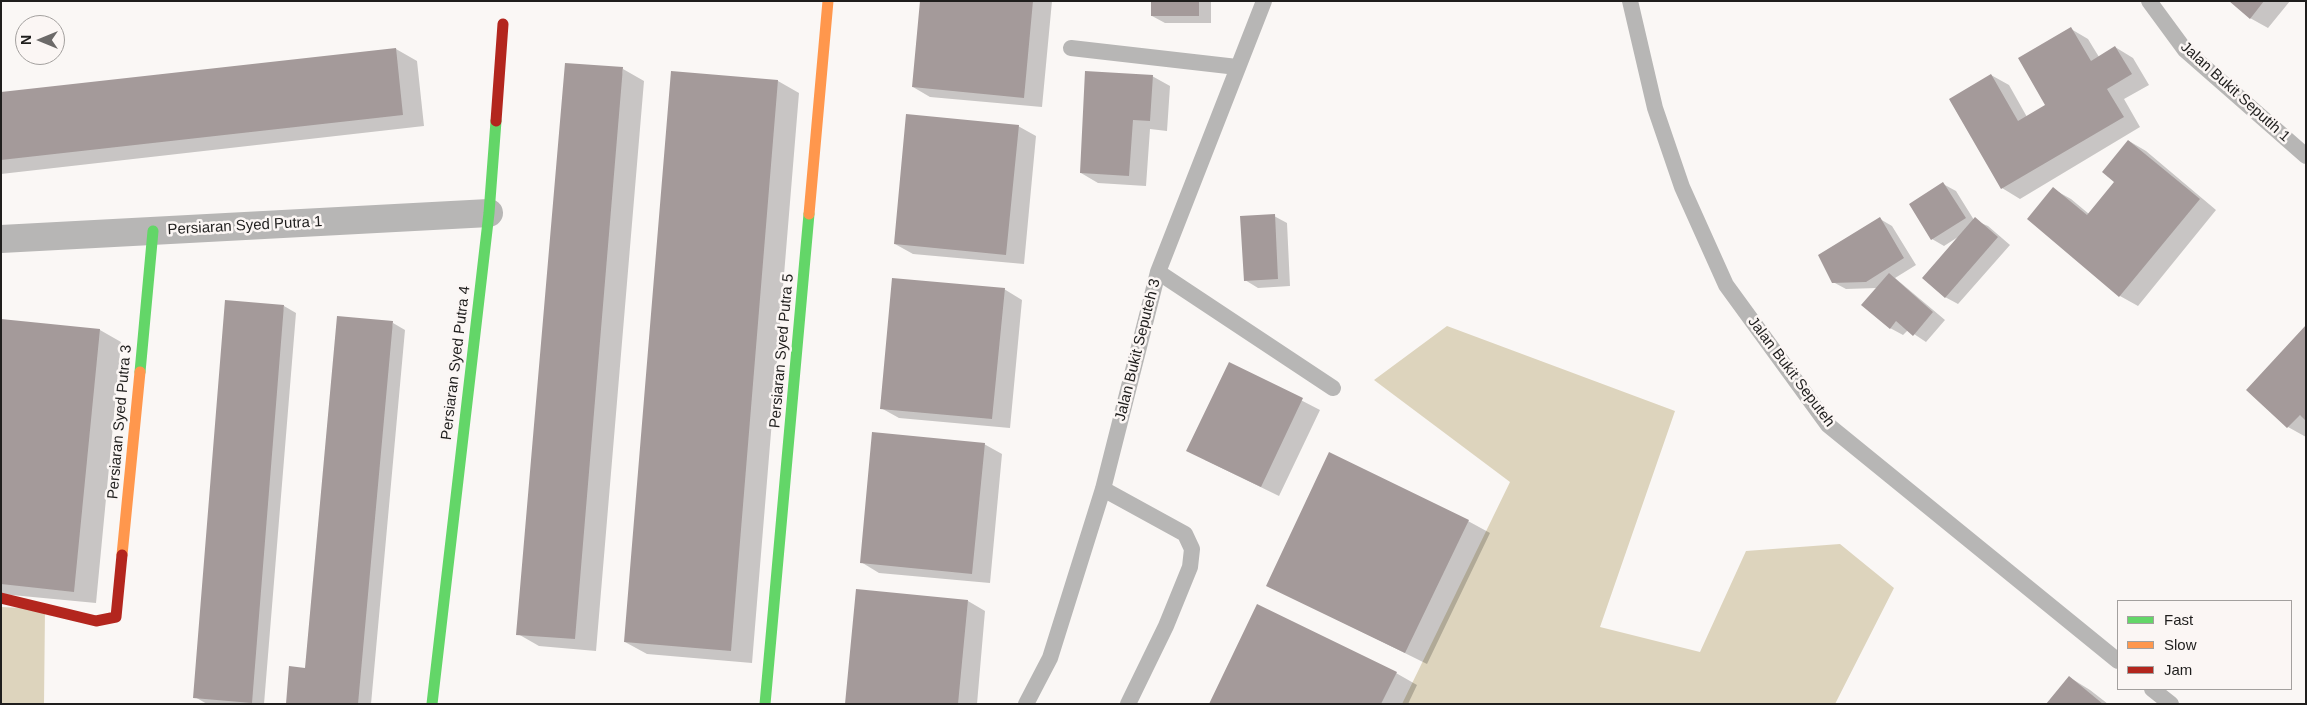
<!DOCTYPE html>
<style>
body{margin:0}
#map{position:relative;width:2307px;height:705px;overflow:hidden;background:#faf7f5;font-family:Helvetica,sans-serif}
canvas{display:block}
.frame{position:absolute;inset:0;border:2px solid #1f1e1d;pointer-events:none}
.legend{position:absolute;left:2117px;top:600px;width:175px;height:90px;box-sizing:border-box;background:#fbf6f4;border:1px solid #a3a09e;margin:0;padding:6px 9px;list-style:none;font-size:15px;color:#1f1e1d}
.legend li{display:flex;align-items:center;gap:10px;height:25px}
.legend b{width:25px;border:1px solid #a3a09e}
.north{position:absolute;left:15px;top:15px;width:50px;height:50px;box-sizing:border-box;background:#fbf6f4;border:1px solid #a3a09e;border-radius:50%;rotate:270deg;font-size:14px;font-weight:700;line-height:20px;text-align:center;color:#1f1e1d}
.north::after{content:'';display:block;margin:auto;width:18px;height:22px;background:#6c6a69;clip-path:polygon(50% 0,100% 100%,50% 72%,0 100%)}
</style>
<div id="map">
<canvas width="2307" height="705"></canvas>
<div class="frame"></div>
<ul class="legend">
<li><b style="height:6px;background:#63d668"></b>Fast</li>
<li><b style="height:6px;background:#ff974d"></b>Slow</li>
<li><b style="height:6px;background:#b3261e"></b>Jam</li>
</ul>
<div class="north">N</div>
</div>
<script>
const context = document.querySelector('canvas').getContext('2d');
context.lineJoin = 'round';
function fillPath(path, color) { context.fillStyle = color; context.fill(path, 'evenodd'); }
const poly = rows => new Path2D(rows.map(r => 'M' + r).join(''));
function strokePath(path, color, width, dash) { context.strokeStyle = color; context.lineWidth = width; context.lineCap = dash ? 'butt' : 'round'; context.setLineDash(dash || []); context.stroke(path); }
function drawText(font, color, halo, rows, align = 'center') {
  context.font = font + ' Helvetica,sans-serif'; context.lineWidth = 5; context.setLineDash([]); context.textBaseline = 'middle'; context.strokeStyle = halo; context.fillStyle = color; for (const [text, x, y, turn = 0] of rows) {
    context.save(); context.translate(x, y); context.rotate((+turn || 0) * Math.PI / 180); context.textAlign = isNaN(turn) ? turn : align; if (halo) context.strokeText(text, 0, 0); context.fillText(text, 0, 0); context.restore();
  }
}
const forest = poly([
 [1447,326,1675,411,1600,627,1700,652,1746,551,1840,544,1894,588,1835,704,1402,704,1510,482,1374,380],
 [1,607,45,609,44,704,1,704]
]);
const shadow = poly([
 [921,1,1052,1,1042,107,930,97,913,87],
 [1152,1,1211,1,1211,23,1165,23,1152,16],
 [2231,1,2290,1,2268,28,2250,18],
 [2071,29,2088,39,2099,57,2115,47,2133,58,2149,85,2124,99,2140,127,2020,199,2002,188,1950,100,1991,75,2009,85,2027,117,2047,105],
 [396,49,417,61,424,126,1,174,1,94],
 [623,69,644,81,596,651,539,646,518,634],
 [672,72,778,81,799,93,752,663,647,654,625,642],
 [1152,76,1170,86,1167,131,1150,129,1146,186,1098,183,1081,173],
 [1018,126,1036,136,1024,264,913,254,895,244],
 [2129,141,2146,151,2216,210,2138,306,2120,296,2029,219,2053,189,2071,199,2089,214,2116,181],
 [1943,184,1956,191,1974,220,1988,226,2010,245,1958,304,1945,297,1958,237,1944,246,1932,239],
 [1274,216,1287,223,1290,286,1258,288,1245,280],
 [1880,219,1892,226,1916,265,1895,278,1945,320,1926,342,1908,330,1903,335,1890,328,1877,288,1846,289,1833,282],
 [1004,289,1022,300,1010,428,899,418,881,408],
 [284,306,296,313,264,704,207,704,195,697],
 [1,320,100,330,121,342,96,603,1,594],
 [393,323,405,330,371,704,287,704,306,669],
 [2306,327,2306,437,2288,427,2248,389],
 [1229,363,1320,410,1279,496,1205,460],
 [984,444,1002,454,990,583,879,573,861,562],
 [1468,521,1490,533,1427,664,1267,585],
 [968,601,985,611,977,704,846,704],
 [1396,673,1417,685,1408,704,1210,704],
 [2069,677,2090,690,2108,704,2048,704]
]);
const building = poly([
 [920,1,1033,1,1024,98,912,87],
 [1151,1,1199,1,1199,16,1151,16],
 [2229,1,2264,1,2250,19],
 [2071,27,2091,61,2115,46,2132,74,2107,89,2124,117,2001,189,1949,99,1991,74,2018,121,2045,105,2018,58],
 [396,48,403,115,1,160,1,92],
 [565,63,623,67,575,639,516,635],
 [671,71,778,80,731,651,624,642],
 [1085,71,1153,75,1150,121,1133,120,1129,176,1080,173],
 [906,114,1019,125,1006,255,894,244],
 [2128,140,2200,199,2119,297,2027,219,2053,187,2087,215,2114,182,2102,172],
 [1943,182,1966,218,1931,240,1909,204],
 [1275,214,1278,279,1244,281,1240,216],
 [1880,217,1904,258,1866,282,1832,283,1818,255],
 [1975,217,1998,237,1945,298,1922,278],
 [1889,273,1933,312,1913,336,1896,321,1890,329,1861,305],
 [892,278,1005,288,992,419,880,409],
 [225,300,284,305,252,703,193,698],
 [337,316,393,321,358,704,286,704,289,666,305,668],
 [1,319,100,329,74,592,1,584],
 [2306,325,2306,421,2300,415,2287,428,2246,390],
 [1229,362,1303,398,1261,487,1186,451],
 [872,432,985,443,972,574,860,563],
 [1329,452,1469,520,1405,653,1266,586],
 [856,589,968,600,958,704,845,704],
 [1257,604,1397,672,1381,704,1209,704],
 [2069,676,2103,704,2046,704]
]);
const lane = poly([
 [1630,1,1655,108,1682,187,1726,285,1828,425,2118,661],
 [2149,1,2185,50,2306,156],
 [1071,48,1237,67],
 [1158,272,1333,388],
 [1103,489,1185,534,1192,549,1190,567,1166,626,1128,704],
 [2152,689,2171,704],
 [1026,704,1050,658,1103,489,1158,272,1264,1]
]);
const street = poly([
 [1,239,489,213]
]);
const fast = poly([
 [140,372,153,231],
 [432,704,489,213,496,121],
 [765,704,809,214]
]);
const slow = poly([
 [809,214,828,1],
 [122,555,140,372]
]);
const jam = poly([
 [496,121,503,24],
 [1,598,96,621,116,617,122,555]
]);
const streetNames = [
 ["Jalan Bukit Seputih 1",2235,92,42],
 ["Persiaran Syed Putra 1",245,226,-3],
 ["Jalan Bukit Seputeh 3",1138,350,-76],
 ["Persiaran Syed Putra 5",782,351,-85],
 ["Persiaran Syed Putra 4",456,363,-83],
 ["Jalan Bukit Seputeh",1791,372,53],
 ["Persiaran Syed Putra 3",120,422,-85]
];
fillPath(forest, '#ddd4bd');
fillPath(shadow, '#0003');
fillPath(building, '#a49a9a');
strokePath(lane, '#b7b6b5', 16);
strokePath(street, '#b7b6b5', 28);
strokePath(fast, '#63d668', 11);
strokePath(slow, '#ff974d', 11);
strokePath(jam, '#b3261e', 11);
drawText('15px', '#1f1e1d', '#fbf6f4', streetNames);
</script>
